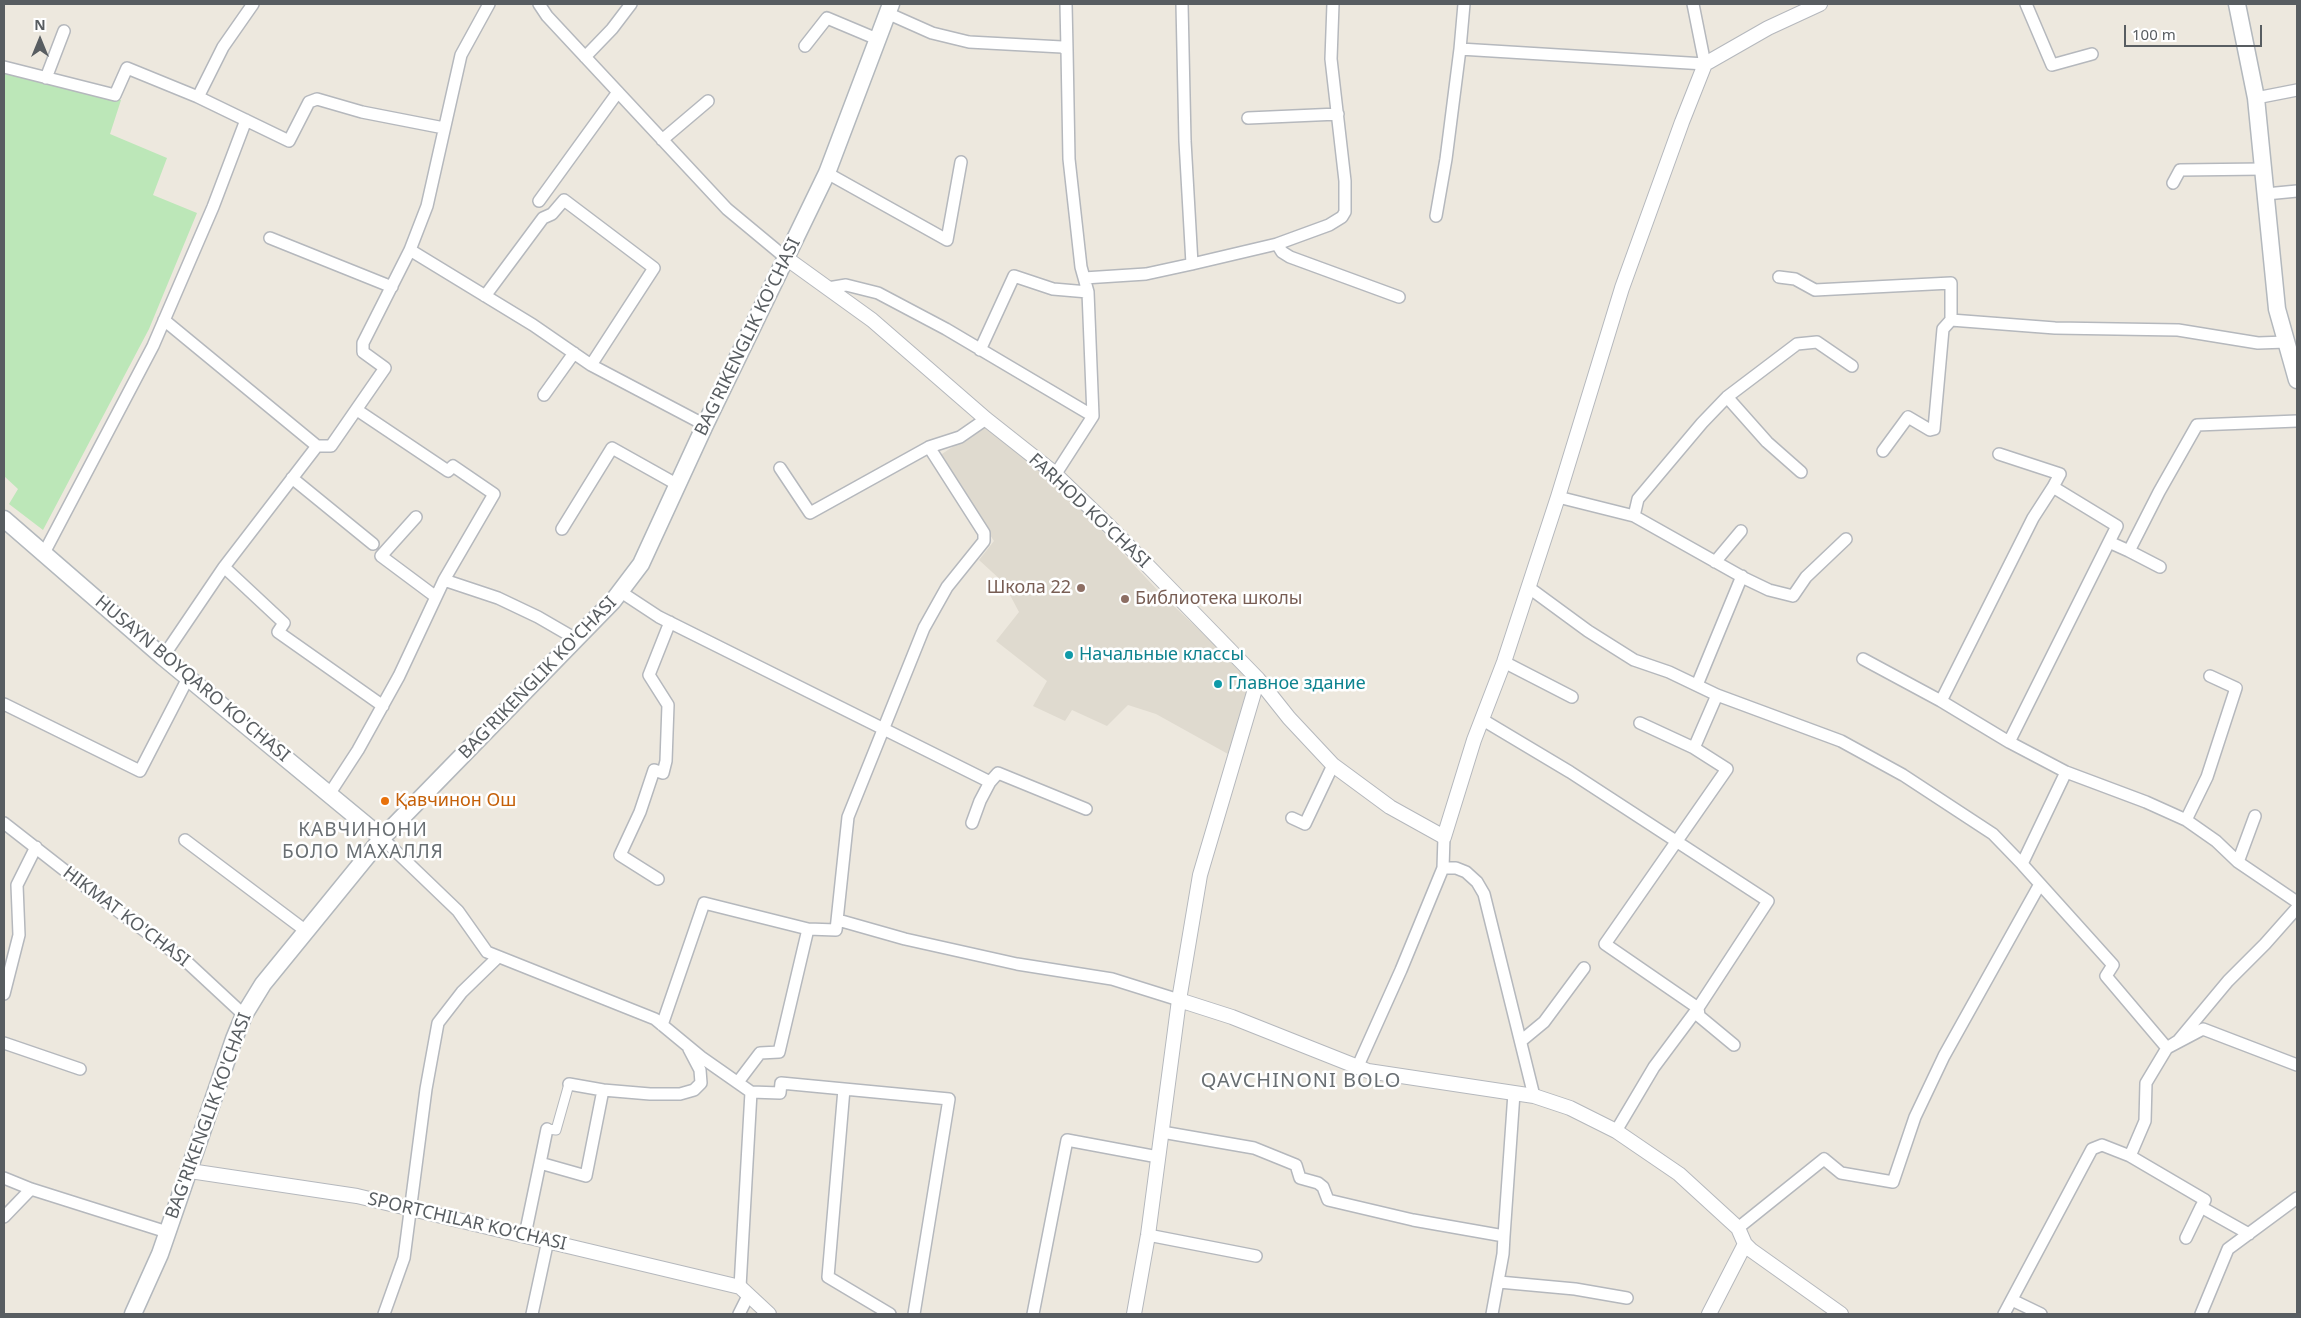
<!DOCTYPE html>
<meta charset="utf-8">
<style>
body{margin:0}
#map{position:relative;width:2301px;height:1318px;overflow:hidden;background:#ede8de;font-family:"Noto Sans",sans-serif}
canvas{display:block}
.frame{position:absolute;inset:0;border:5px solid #585d61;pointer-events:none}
.north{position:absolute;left:15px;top:15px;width:50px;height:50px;-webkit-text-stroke:4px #fff;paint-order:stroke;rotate:0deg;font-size:14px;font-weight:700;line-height:20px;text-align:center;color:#585d61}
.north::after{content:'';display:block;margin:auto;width:18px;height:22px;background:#585d61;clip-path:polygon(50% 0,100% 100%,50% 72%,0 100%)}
.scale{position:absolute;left:2124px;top:25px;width:138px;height:22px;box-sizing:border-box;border:2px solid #585d61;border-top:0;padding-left:6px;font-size:15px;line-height:18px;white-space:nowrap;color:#585d61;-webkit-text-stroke:4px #fff;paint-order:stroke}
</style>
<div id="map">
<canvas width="2301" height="1318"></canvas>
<div class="frame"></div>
<div class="north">N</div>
<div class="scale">100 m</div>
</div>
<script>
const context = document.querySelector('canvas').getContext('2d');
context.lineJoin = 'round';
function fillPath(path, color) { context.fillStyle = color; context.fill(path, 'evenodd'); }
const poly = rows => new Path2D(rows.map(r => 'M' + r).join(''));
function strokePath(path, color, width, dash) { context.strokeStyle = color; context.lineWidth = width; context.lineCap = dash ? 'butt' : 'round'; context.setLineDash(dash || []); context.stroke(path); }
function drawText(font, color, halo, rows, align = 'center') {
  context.font = font + ' "Noto Sans",sans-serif'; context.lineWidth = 5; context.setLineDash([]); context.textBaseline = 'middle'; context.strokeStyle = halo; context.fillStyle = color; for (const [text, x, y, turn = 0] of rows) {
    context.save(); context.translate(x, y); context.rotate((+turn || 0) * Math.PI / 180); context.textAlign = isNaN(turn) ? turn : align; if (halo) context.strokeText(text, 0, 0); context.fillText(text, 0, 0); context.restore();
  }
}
const education = poly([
 [985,425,1041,471,1089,517,1162,595,1254,681,1228,754,1156,714,1128,705,1107,726,1072,710,1065,721,1033,706,1047,681,996,641,1019,612,1003,582,979,560,994,541,939,456]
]);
const green = poly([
 [4,70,121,100,110,134,167,158,153,195,197,213,149,329,43,530,9,504,18,489,4,476]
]);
const pedestrian = poly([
 [547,1129,556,1130,569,1084]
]);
const minor = poly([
 [539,4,547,16,727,209,786,258],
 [1066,4,1067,50],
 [1182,4,1185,141,1192,264],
 [2026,4,2052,65,2092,54],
 [887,13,932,33,969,42,1062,47,1067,50,1069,159,1081,267,1088,292,1093,416,1055,475],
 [805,46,827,18,877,39],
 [1460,49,1705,64,1693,4],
 [585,57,612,29,631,4],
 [4,67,115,95,127,68,198,97,289,141,309,102,317,99,362,112,444,128],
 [46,78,64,31],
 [198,97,223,47,253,4],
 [2256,98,2297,90],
 [1248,118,1338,114],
 [662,140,708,101],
 [827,173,947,240,961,162],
 [2173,183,2180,170,2264,169],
 [2266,194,2297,191],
 [539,201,618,92],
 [1436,216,1446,159,1460,49,1464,4],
 [270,238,392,287],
 [1277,244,1282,252,1290,257,1399,297],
 [410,250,533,325,591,365,705,425],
 [1779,277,1795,279,1815,290,1951,283,1951,320],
 [1084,278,1146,274,1192,264,1277,244,1329,225,1342,217,1345,212,1345,181,1331,59,1333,4],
 [828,288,846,285,878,293,946,329,1093,416],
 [485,296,543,218,552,214,564,200,654,268,591,365],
 [164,320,317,446,331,446,385,368,363,352,363,343,410,250,427,206,461,55,489,4],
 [980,350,1014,276,1053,289,1088,292],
 [544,395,574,353],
 [1727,397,1767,442,1801,472],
 [1883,451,1908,417,1930,430,1934,429,1943,329,1951,320,2055,328,2178,330,2258,343,2286,342],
 [1999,454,2060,474,2053,487],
 [780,468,810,513,929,447,960,437,986,419],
 [292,478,373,544],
 [1558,497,1634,516,1746,579,1769,590,1793,596,1806,577,1846,539],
 [1634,516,1638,499,1702,423,1727,397,1797,344,1817,342,1852,366],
 [416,517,381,556,436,597],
 [562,529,612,448,678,485],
 [2129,551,2160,567],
 [44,553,153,346,213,207,246,120],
 [1715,562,1741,531],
 [224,567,284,623,278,632,383,706],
 [444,580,498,598,538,617,576,639],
 [1528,587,1588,631,1634,660,1669,672,1717,695,1841,741,1903,775,1993,834,2022,864,2113,965,2106,976,2167,1048,2203,1029,2297,1065],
 [621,592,659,617,990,782,998,773,1086,809],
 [163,657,224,567,317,446],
 [1863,659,1941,701,2009,742,2066,772,2146,802,2186,820,2216,841,2238,862,2297,902],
 [1504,662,1572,697],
 [1697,685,1742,576],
 [1941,701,2033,518,2053,487,2117,526,2109,542],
 [4,704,140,771,188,678],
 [1483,720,1570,772,1768,901,1698,1008,1654,1067,1616,1131],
 [1640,723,1694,748,1717,695],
 [2009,742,2109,542,2129,551,2159,492,2197,425,2297,421],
 [1694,748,1727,769,1605,944,1698,1008,1699,1016,1734,1045],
 [330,793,358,750,399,676,444,580,494,494,453,466,448,471,357,410],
 [1292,818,1305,824,1333,765],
 [2186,820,2207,777,2236,688,2210,676],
 [4,823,91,891,188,963,244,1015],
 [972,823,980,801,990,782],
 [382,838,458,911,487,952,655,1019,701,1057,751,1092,780,1093,781,1083,949,1099,914,1314],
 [185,840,306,931],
 [2238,862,2255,816],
 [2022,864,2066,772],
 [1443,868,1456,868,1466,872,1477,882,1484,894,1534,1096],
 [658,879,620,855,640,812,654,770,663,773,666,761,668,705,649,675,670,622],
 [838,920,905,939,1017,964,1112,979,1179,1000],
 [4,994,19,935,17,885,36,847],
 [662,1025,704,903,808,929,836,930,848,817,924,628,947,587,984,541,984,533,929,447],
 [1521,1041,1544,1022,1584,968],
 [4,1043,80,1069],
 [1357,1068,1401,970,1443,868,1444,837],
 [738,1082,760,1053,779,1052,808,929],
 [569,1084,603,1090],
 [844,1089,828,1277,890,1314],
 [1162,1132,1254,1148,1296,1165,1300,1178,1318,1183,1323,1187,1328,1200,1413,1220,1504,1236,1503,1254,1492,1314],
 [2130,1156,2205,1200,2201,1207,2249,1234],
 [540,1163,547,1129],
 [4,1178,31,1189,167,1232],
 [4,1217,31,1189],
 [1738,1228,1824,1159,1841,1173,1893,1182,1915,1117,1944,1056,2040,884],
 [525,1235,540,1163,586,1176,603,1090,650,1094,680,1094,694,1090,701,1083,700,1070,689,1049],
 [1148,1235,1256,1256],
 [1504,1236,1514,1093],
 [2186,1238,2201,1207],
 [1499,1282,1575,1289,1627,1298],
 [740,1287,751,1092],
 [2012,1300,2041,1314],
 [384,1314,404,1258,426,1089,438,1023,462,992,497,958],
 [532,1314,548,1240],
 [739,1314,748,1296],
 [1033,1314,1067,1140,1158,1157],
 [2004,1314,2092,1149,2102,1145,2130,1156,2145,1121,2146,1083,2167,1048,2178,1041,2228,981,2265,944,2297,908],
 [2201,1314,2228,1249,2297,1198]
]);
const tertiary = poly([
 [786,258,872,320,986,419,1053,472,1111,528,1258,679,1289,718,1333,765,1390,807,1444,837,1474,740,1504,662,1558,497,1622,288,1682,122,1705,64,1768,28,1820,4],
 [1179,1000,1232,1017,1368,1071,1534,1096,1570,1108,1616,1131,1679,1174,1738,1228,1745,1244,1751,1250,1841,1314],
 [190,1171,357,1196,740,1287,769,1314],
 [1134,1314,1148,1235,1179,1000,1200,875,1258,679],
 [1709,1314,1745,1244]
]);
const secondary = poly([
 [2237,4,2256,98,2277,309,2297,380],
 [4,519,163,657,382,838],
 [133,1314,160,1254,234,1039,244,1015,263,984,382,838,613,601,641,564,705,425,827,173,891,4]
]);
const markers = [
 [1081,588,5,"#8d6e63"],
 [1125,599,5,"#8d6e63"],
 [1069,655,5,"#0f9aa8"],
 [1218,684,5,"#0f9aa8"],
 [385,801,5,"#e8710a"]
];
const streetNames = [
 ["BAG'RIKENGLIK KO'CHASI",748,337,-64],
 ["FARHOD KO'CHASI",1089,511,43],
 ["BAG'RIKENGLIK KO'CHASI",538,678,-46],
 ["HUSAYN BOYQARO KO'CHASI",192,679,40],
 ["HIKMAT KO'CHASI",126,917,37],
 ["BAG'RIKENGLIK KO'CHASI",209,1116,-70],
 ["SPORTCHILAR KO‘CHASI",467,1222,13]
];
const educationNames = [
 ["Школа 22",1071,588],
 ["Библиотека школы",1135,599,"left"]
];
const cultureNames = [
 ["Начальные классы",1079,655],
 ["Главное здание",1228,684]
];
const foodNames = [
 ["Қавчинон Ош",395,801]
];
const neighbourhoodNames = [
 ["КАВЧИНОНИ",363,831],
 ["БОЛО МАХАЛЛЯ",363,853]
];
const quarterNames = [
 ["QAVCHINONI BOLO",1301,1081]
];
fillPath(education, '#dfdacf');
fillPath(green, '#bce7b8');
strokePath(pedestrian, '#b5b8bd', 11);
strokePath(minor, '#b5b8bd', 14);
strokePath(tertiary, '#b5b8bd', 16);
strokePath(secondary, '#b3b8bd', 19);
strokePath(pedestrian, '#fff', 9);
strokePath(minor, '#fff', 11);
strokePath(tertiary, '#fff', 14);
strokePath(secondary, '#fff', 16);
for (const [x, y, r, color] of markers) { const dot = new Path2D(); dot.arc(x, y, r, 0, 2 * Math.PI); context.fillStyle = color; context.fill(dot); strokePath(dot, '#fff', 2); }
drawText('18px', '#585d61', '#fff', streetNames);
drawText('18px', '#785e54', '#fff', educationNames, 'right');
drawText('18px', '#0d838f', '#fff', cultureNames, 'left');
drawText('18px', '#c56008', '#fff', foodNames, 'left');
context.letterSpacing = '1px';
drawText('19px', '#696f73', '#fff', neighbourhoodNames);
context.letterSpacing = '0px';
context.letterSpacing = '1px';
drawText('20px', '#696f73', '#fff', quarterNames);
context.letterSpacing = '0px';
</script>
